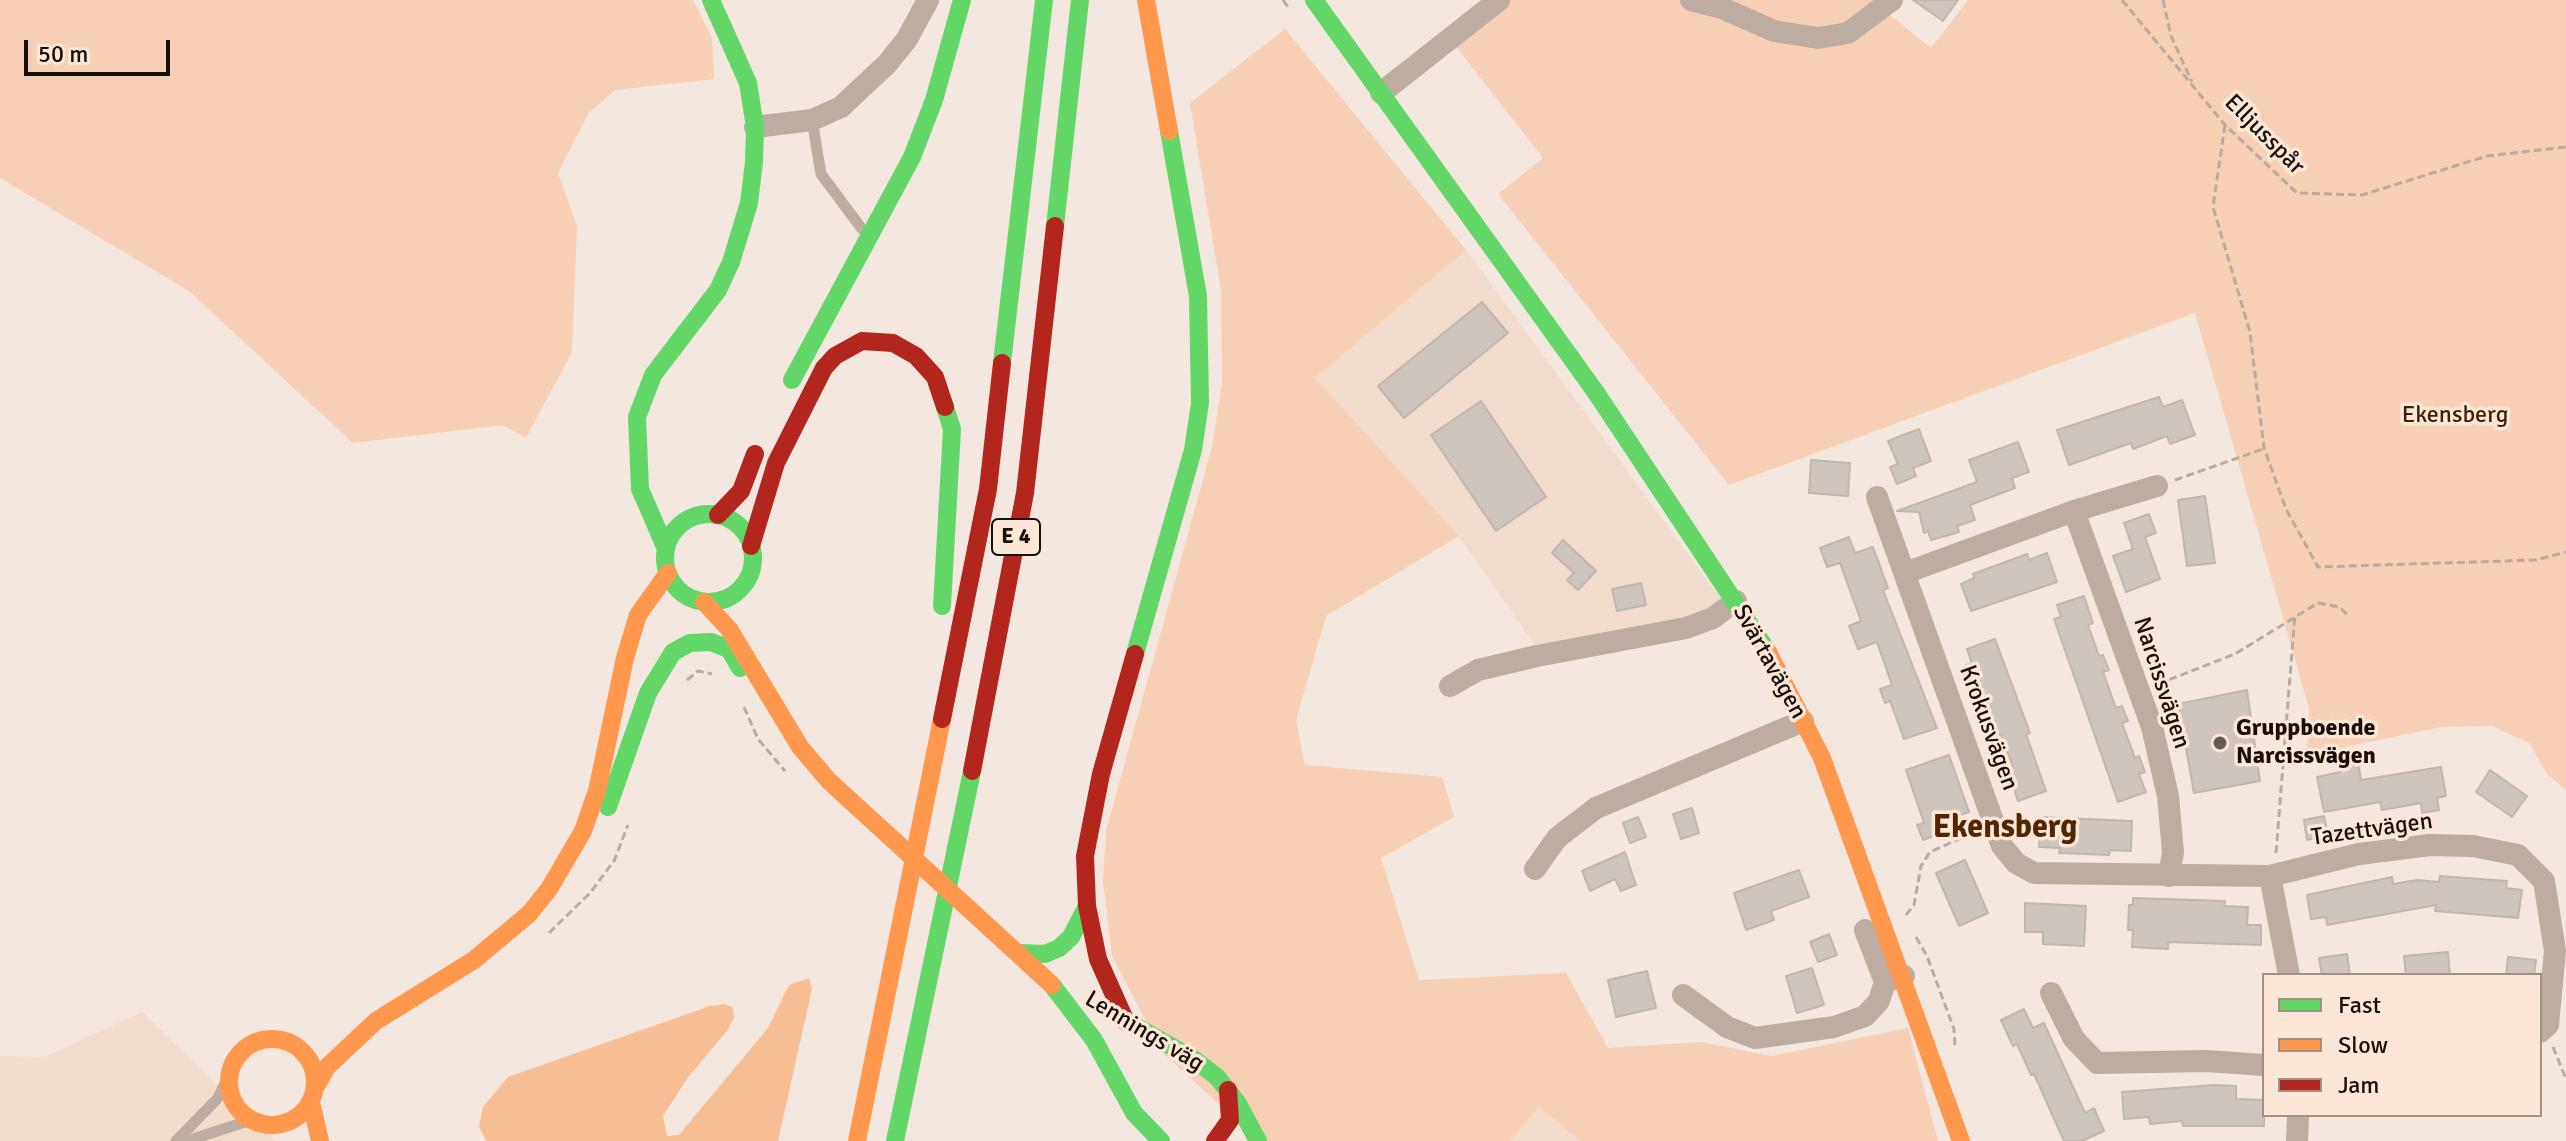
<!DOCTYPE html>
<meta charset="utf-8">
<style>
body{margin:0}
#map{position:relative;width:2566px;height:1141px;overflow:hidden;background:#f4e7df;font-family:Signika,sans-serif}
canvas{display:block}
.legend{position:absolute;left:2262px;top:973px;width:280px;height:144px;box-sizing:border-box;background:#fce6d7;border:2px solid #a09085;margin:0;padding:10px 14px;list-style:none;font-size:24px;color:#160f0a}
.legend li{display:flex;align-items:center;gap:16px;height:40px}
.legend b{width:40px;border:2px solid #a09085}
.scale{position:absolute;left:24px;top:40px;width:146px;height:36px;box-sizing:border-box;border:4px solid #160f0a;border-top:0;padding-left:10px;font-size:24px;line-height:28px;white-space:nowrap;color:#160f0a;-webkit-text-stroke:6px #fce6d7;paint-order:stroke}
</style>
<div id="map">
<canvas width="2566" height="1141"></canvas>
<ul class="legend">
<li><b style="height:10px;background:#63d668"></b>Fast</li>
<li><b style="height:10px;background:#ff974d"></b>Slow</li>
<li><b style="height:10px;background:#b3261e"></b>Jam</li>
</ul>
<div class="scale">50 m</div>
</div>
<script>
const context = document.querySelector('canvas').getContext('2d');
context.lineJoin = 'round';
function fillPath(path, color) { context.fillStyle = color; context.fill(path, 'evenodd'); }
const poly = rows => new Path2D(rows.map(r => 'M' + r).join(''));
function strokePath(path, color, width, dash) { context.strokeStyle = color; context.lineWidth = width; context.lineCap = dash ? 'butt' : 'round'; context.setLineDash(dash || []); context.stroke(path); }
function drawText(font, color, halo, rows, align = 'center') {
  context.font = font + ' Signika,sans-serif'; context.lineWidth = 7; context.setLineDash([]); context.textBaseline = 'middle'; context.strokeStyle = halo; context.fillStyle = color; for (const [text, x, y, turn = 0] of rows) {
    context.save(); context.translate(x, y); context.rotate((+turn || 0) * Math.PI / 180); context.textAlign = isNaN(turn) ? turn : align; if (halo) context.strokeText(text, 0, 0); context.fillText(text, 0, 0); context.restore();
  }
}
const built = poly([
 [1466,250,1723,602,1687,622,1537,648,1459,536,1314,378],
 [142,1012,276,1141,0,1141,0,1056,45,1057],
 [1539,1107,1580,1141,1510,1141]
]);
const green = poly([
 [0,0,693,0,712,38,714,79,615,90,588,114,558,173,577,226,572,352,526,438,503,425,353,443,189,291,0,178],
 [1499,0,1871,0,1931,48,1968,0,2566,0,2566,790,2547,774,2529,743,2492,726,2441,727,2307,755,2309,708,2195,313,1729,485,1498,194,1543,158,1450,39],
 [1285,29,1466,250,1315,378,1459,536,1326,616,1296,720,1305,765,1442,777,1454,817,1381,858,1419,980,1566,973,1608,1048,1701,1042,1772,1056,1908,1028,1938,1141,1580,1141,1539,1107,1510,1141,1259,1141,1162,1052,1112,956,1103,881,1106,831,1212,447,1222,383,1221,291,1190,103]
]);
const water = poly([
 [809,978,812,989,778,1141,486,1141,479,1126,483,1107,508,1077,710,1006,725,1004,733,1008,734,1017,727,1031,689,1076,663,1116,667,1136,679,1135,768,1028,789,985]
]);
const building = poly([
 [1913,0,1958,0,1943,21,1913,0],
 [1482,302,1508,333,1404,418,1378,386,1482,302],
 [2159,397,2163,407,2182,400,2195,435,2170,444,2167,436,2133,449,2131,443,2069,465,2057,430,2159,397],
 [1481,401,1546,497,1496,531,1431,435,1481,401],
 [1919,429,1931,461,1913,468,1916,476,1897,484,1890,467,1898,464,1888,441,1919,429],
 [2018,442,2029,472,2012,478,2015,488,1970,505,1975,520,1957,526,1959,532,1931,540,1928,531,1924,533,1919,512,1897,511,1977,482,1969,460,2018,442],
 [1811,460,1850,463,1848,496,1809,493,1811,460],
 [2205,496,2215,563,2187,566,2178,500,2205,496],
 [2149,514,2156,533,2145,537,2160,579,2126,592,2113,556,2133,549,2124,523,2149,514],
 [1849,537,1855,553,1873,547,1888,588,1883,590,1937,728,1904,739,1890,701,1885,703,1880,689,1892,685,1877,642,1858,649,1849,626,1861,621,1840,563,1827,567,1820,548,1849,537],
 [1563,540,1596,571,1578,590,1567,580,1574,573,1552,553,1563,540],
 [2047,553,2057,582,1971,611,1961,584,1974,578,1973,574,2027,554,2029,560,2047,553],
 [1641,583,1646,605,1617,611,1612,589,1641,583],
 [2084,596,2093,623,2088,625,2099,656,2103,655,2109,670,2103,672,2116,708,2122,706,2128,721,2122,723,2135,758,2139,756,2145,772,2139,774,2146,792,2118,802,2054,619,2061,617,2057,605,2084,596],
 [1995,639,2030,733,2026,734,2046,791,2018,801,2007,768,2013,766,2000,735,1992,738,1982,711,1989,708,1977,679,1972,681,1966,665,1972,664,1967,649,1995,639],
 [2247,690,2260,781,2194,793,2178,704,2247,690],
 [1949,755,1969,812,1940,822,1943,832,1923,840,1917,825,1924,823,1906,770,1949,755],
 [2358,762,2361,780,2441,767,2446,796,2437,798,2439,810,2422,813,2421,803,2382,810,2380,802,2324,812,2317,777,2340,772,2339,765,2358,762],
 [2490,770,2527,796,2512,817,2476,792,2490,770],
 [1692,808,1699,833,1681,839,1673,814,1692,808],
 [2324,816,2328,835,2307,840,2304,820,2324,816],
 [1638,817,1646,837,1630,843,1623,823,1638,817],
 [2040,817,2132,821,2131,851,2110,850,2109,855,2059,853,2060,848,2039,847,2040,817],
 [1625,852,1636,885,1621,891,1615,879,1590,891,1582,871,1625,852],
 [1965,860,1988,913,1959,926,1936,873,1965,860],
 [1799,870,1809,897,1771,911,1774,920,1746,930,1734,893,1799,870],
 [2440,876,2507,881,2506,888,2522,890,2518,918,2435,911,2436,905,2327,925,2326,917,2311,919,2307,895,2392,877,2393,884,2417,880,2439,882,2440,876],
 [2133,898,2225,901,2224,906,2248,907,2247,925,2261,925,2261,945,2168,942,2168,949,2132,947,2133,930,2128,930,2129,905,2133,905,2133,898],
 [2025,903,2086,906,2084,946,2043,944,2043,932,2025,932,2025,903],
 [1829,934,1837,955,1818,962,1810,942,1829,934],
 [2448,952,2450,975,2406,975,2404,956,2448,952],
 [2347,954,2350,975,2322,975,2319,958,2347,954],
 [2508,957,2536,960,2534,975,2506,975,2508,957],
 [1812,968,1824,1005,1797,1013,1786,976,1812,968],
 [1647,971,1656,1008,1616,1017,1608,980,1647,971],
 [2024,1009,2033,1028,2044,1023,2085,1113,2094,1108,2104,1131,2082,1141,2064,1141,2034,1074,2031,1075,2017,1044,2013,1046,2001,1020,2024,1009],
 [2214,1085,2236,1086,2236,1099,2264,1100,2264,1126,2183,1126,2182,1121,2150,1124,2149,1117,2124,1119,2122,1092,2214,1085]
]);
const path = poly([
 [1283,0,1288,7],
 [2122,0,2225,125,2297,193,2362,195,2487,156,2566,147],
 [2163,0,2171,36,2192,82],
 [2225,125,2213,207,2250,332,2264,448,2286,509,2318,567,2536,560,2566,552],
 [2175,480,2263,449],
 [687,680,698,671,712,674],
 [2158,684,2235,654,2318,603,2339,607,2349,616],
 [744,707,758,739,785,771],
 [2276,853,2295,614],
 [1906,915,1914,905,1921,866,1930,852,1977,831],
 [549,933,590,893,614,861,628,825],
 [1916,937,1927,956,1954,1029,1955,1046],
 [2553,1047,2566,1079]
]);
const lane = poly([
 [812,120,821,174,862,229],
 [176,1141,218,1098,228,1077],
 [187,1141,251,1120]
]);
const street = poly([
 [1691,0,1722,8,1774,31,1818,38,1848,33,1892,0],
 [1381,93,1499,0],
 [755,127,812,120,841,107,887,64,907,39,928,0],
 [1877,497,2002,846,2016,863,2034,873,2270,876,2359,854,2430,845,2473,846,2518,855,2544,881,2555,951,2548,1025,2540,1032],
 [2074,511,2152,727,2168,796,2173,852,2169,876],
 [1905,573,2074,511,2157,486],
 [1450,686,1478,670,1537,656,1686,628,1713,618,1736,601],
 [1535,869,1557,838,1596,808,1803,721],
 [2270,876,2289,975],
 [1865,930,1885,982],
 [2051,993,2074,1039,2097,1063,2206,1061,2264,1065],
 [1683,995,1727,1027,1755,1038,1834,1027,1865,1016,1879,1001,1885,982,1904,976],
 [2297,1141,2298,1115]
]);
const fast = poly([
 [1314,0,1597,394,1768,652],
 [1055,226,1080,0],
 [1002,363,1044,0],
 [792,380,912,157,934,100,962,0],
 '665 558a44 44 0 1 1 88 0a44 44 0 1 1-88 0Z',
 [666,549,640,489,637,417,653,375,718,290,731,262,749,203,754,162,755,127,748,83,711,0],
 [942,606,952,429,945,407],
 [1135,654,1193,450,1200,403,1198,296,1169,131],
 [608,807,648,693,673,652,690,643,711,642,729,649,740,668],
 [1020,953,1045,954,1059,948,1071,937,1087,906],
 [1052,985,1094,1040,1134,1113,1161,1141],
 [1108,1010,1195,1060,1217,1077,1237,1102,1258,1141],
 [895,1141,972,771]
]);
const slow = poly([
 [1146,0,1169,131],
 [704,602,729,629,800,747,829,781,1052,985],
 [1768,652,1822,758,1961,1141],
 '229 1082a43 43 0 1 1 86 0a43 43 0 1 1-86 0Z',
 [315,1088,327,1067,376,1021,474,960,529,914,549,889,583,831,597,791,625,658,638,615,668,573],
 [311,1102,320,1141],
 [857,1141,942,719]
]);
const jam = poly([
 [718,515,741,491,755,454],
 [751,546,776,463,824,368,835,356,862,341,893,343,916,356,935,377,945,407],
 [942,719,988,489,1002,363],
 [972,771,1025,493,1055,226],
 [1126,1022,1098,959,1087,906,1085,856,1101,774,1135,654],
 [1215,1141,1230,1120,1228,1090]
]);
const markers = [
 [2220,743,8,"#645b55"]
];
const shields = [
 [1016,537,48]
];
const shieldNames = [
 ["E 4",1016,537]
];
const streetNames = [
 ["Elljusspår",2264,135,45],
 ["Svärtavägen",1769,662,61],
 ["Narcissvägen",2161,683,72],
 ["Krokusvägen",1988,728,70],
 ["Tazettvägen",2372,830,-8],
 ["Lennings väg",1144,1032,31]
];
const parkNames = [
 ["Ekensberg",2455,416]
];
const poiNames = [
 ["Gruppboende",2236,729],
 ["Narcissvägen",2236,757]
];
const districtNames = [
 ["Ekensberg",2005,829]
];
fillPath(built, '#f0dbcd');
fillPath(green, '#f7cfb4');
fillPath(water, '#f8be93');
fillPath(building, '#cfc5bf');
strokePath(building, '#c0b6b0', 2);
strokePath(path, '#b8aba2', 3, [8, 4]);
strokePath(lane, '#bdaca1', 11);
strokePath(street, '#bdaca1', 22);
strokePath(fast, '#63d668', 18);
strokePath(slow, '#ff974d', 18);
strokePath(jam, '#b3261e', 18);
for (const [x, y, r, color] of markers) { const dot = new Path2D(); dot.arc(x, y, r, 0, 2 * Math.PI); context.fillStyle = color; context.fill(dot); strokePath(dot, '#fce6d7', 3); }
for (const [x, y, w] of shields) { const box = new Path2D(); box.roundRect(x - w / 2, y - 18, w, 36, 6); context.fillStyle = '#fce6d7'; context.fill(box); strokePath(box, '#160f0a', 2); }
drawText('bold 22px', '#160f0a', null, shieldNames);
drawText('24px', '#160f0a', '#fce6d7', streetNames);
drawText('24px', '#3f2007', '#fce6d7', parkNames);
drawText('bold 24px', '#160f0a', '#fce6d7', poiNames, 'left');
drawText('bold 32px', '#512600', '#fce6d7', districtNames);
</script>
